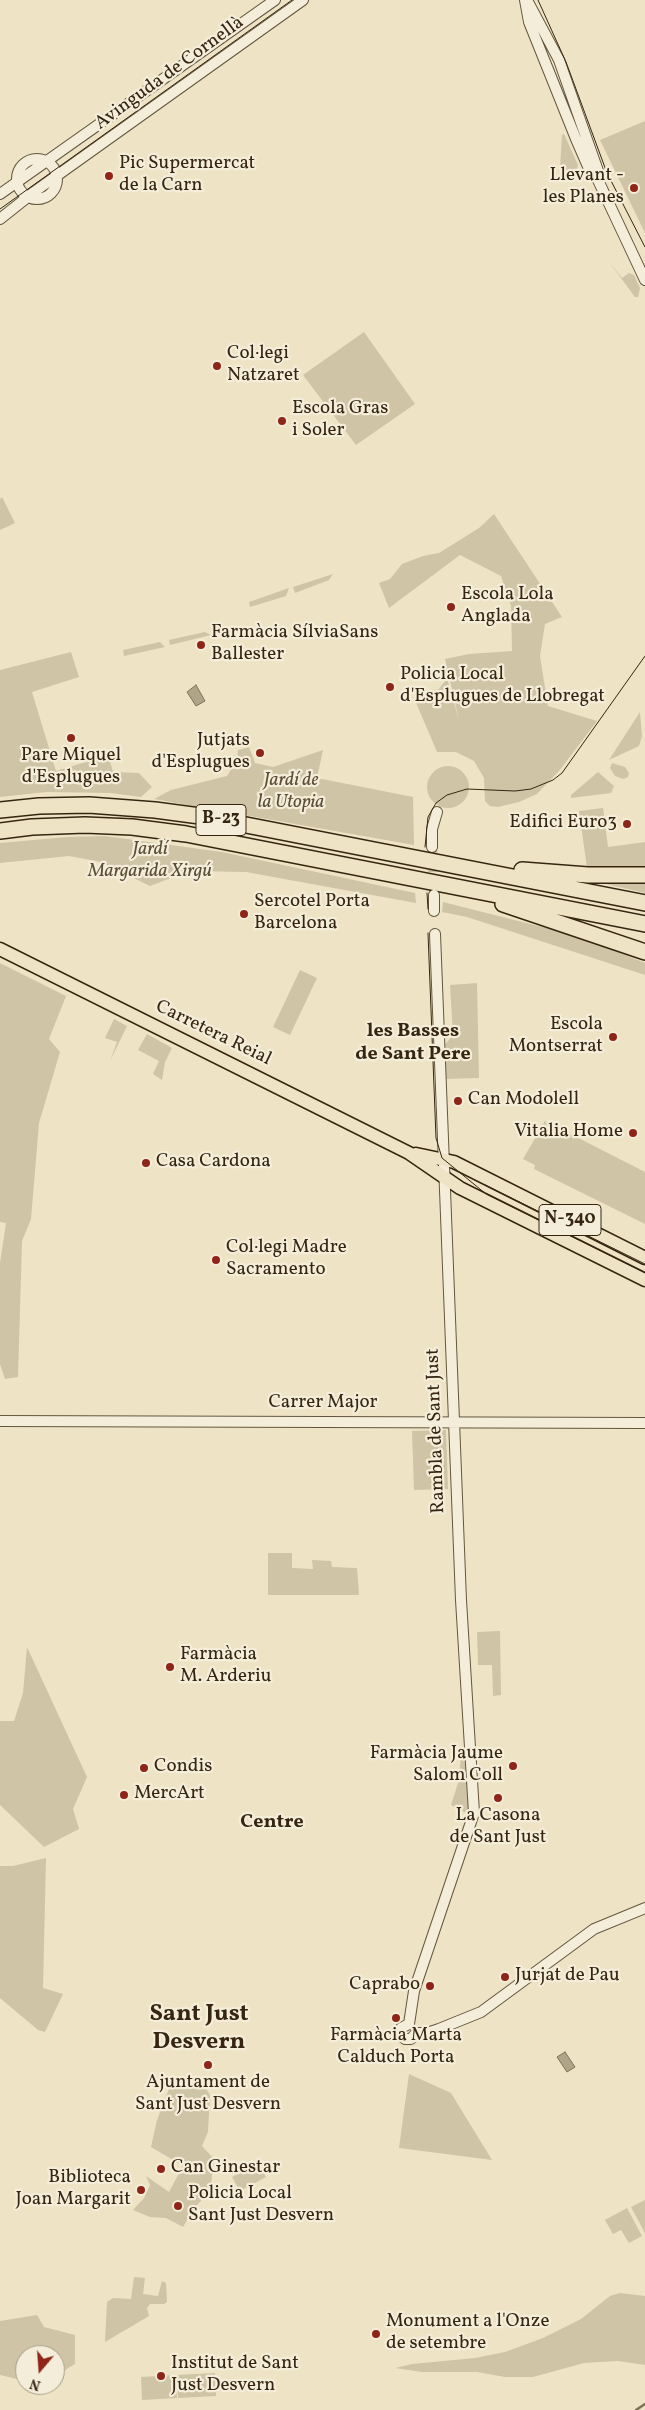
<!DOCTYPE html>
<meta charset="utf-8">
<style>
body{margin:0}
#map{position:relative;width:645px;height:2410px;overflow:hidden;background:#eee4c5;font-family:Vollkorn,serif}
canvas{display:block}
.north{position:absolute;left:15px;top:2345px;width:50px;height:50px;box-sizing:border-box;background:#f4edd9;border:1px solid #a89d89;border-radius:50%;rotate:198deg;font-size:14px;font-weight:700;line-height:20px;text-align:center;color:#362611}
.north::after{content:'';display:block;margin:auto;width:18px;height:22px;background:#8f2418;clip-path:polygon(50% 0,100% 100%,50% 72%,0 100%)}
</style>
<div id="map">
<canvas width="645" height="2410"></canvas>
<div class="north">N</div>
</div>
<script>
const context = document.querySelector('canvas').getContext('2d');
context.lineJoin = 'round';
function fillPath(path, color) { context.fillStyle = color; context.fill(path, 'evenodd'); }
const poly = rows => new Path2D(rows.map(r => 'M' + r).join(''));
function strokePath(path, color, width, dash) { context.strokeStyle = color; context.lineWidth = width; context.lineCap = dash ? 'butt' : 'round'; context.setLineDash(dash || []); context.stroke(path); }
function drawText(font, color, halo, rows, align = 'center') {
  context.font = font + ' Vollkorn,serif'; context.lineWidth = 4.5; context.setLineDash([]); context.textBaseline = 'middle'; context.strokeStyle = halo; context.fillStyle = color; for (const [text, x, y, turn = 0] of rows) {
    context.save(); context.translate(x, y); context.rotate((+turn || 0) * Math.PI / 180); context.textAlign = isNaN(turn) ? turn : align; if (halo) context.strokeText(text, 0, 0); context.fillText(text, 0, 0); context.restore();
  }
}
const green = poly([
 [645,121,645,233,600,140],
 [564,134,578,165,577,169,568,173,560,168,562,135],
 [609,262,622,278,629,273,634,275,640,288,638,297,635,297],
 [364,332,415,404,356,445,303,375],
 [2,497,15,523,0,530,0,499],
 [494,514,562,617,545,624,540,656,548,706,597,721,559,771,537,794,519,802,498,807,490,806,485,801,484,778,474,761,456,752,437,752,414,698,439,689,447,678,459,720,445,659,469,654,512,651,511,606,501,576,460,555,389,608,379,583,390,579,402,564,423,556,439,553,479,528],
 [333,574,329,580,295,593,293,587],
 [289,588,286,596,250,607,249,602],
 [205,632,211,635,170,645,169,640],
 [160,642,165,647,124,656,123,650],
 [71,652,79,677,32,692,56,771,102,757,110,761,113,772,139,773,152,787,141,797,111,793,47,792,0,797,0,670],
 [640,712,642,736,639,746,609,760],
 [249,747,255,763,273,767,323,750,317,778,413,797,414,845,154,799,171,790,227,776,237,760,238,750],
 [612,763,625,767,629,773,628,777,623,779,615,776,610,768],
 '427 787a21 21 0 1 1 42 0a21 21 0 1 1-42 0Z',
 [598,772,614,786,611,793,571,798,571,795],
 [603,808,608,847,645,842,645,870,587,868,579,811],
 [105,836,222,852,415,893,416,903,246,872,189,871,150,886,101,862,69,856,0,863,0,843,67,837],
 [645,881,645,893,597,882],
 [443,902,582,937,645,963,645,975,467,917,442,912],
 [0,963,66,996,49,1039,60,1052,39,1123,31,1219,22,1241,18,1377,5,1379,0,1364,0,1263,6,1223,0,1222],
 [300,970,317,978,290,1035,273,1027],
 [477,983,479,1078,445,1079,443,1047,453,1035,450,985],
 [114,1019,127,1026,110,1061,117,1042,105,1038],
 [147,1034,172,1048,165,1062,162,1080,153,1074,159,1061,138,1050],
 [545,1121,645,1172,645,1224,534,1169,535,1165,523,1159],
 [446,1430,448,1489,414,1490,412,1431],
 [268,1553,292,1553,292,1568,313,1569,312,1560,331,1561,332,1567,357,1568,359,1595,268,1595],
 [500,1631,501,1695,493,1696,492,1665,478,1665,477,1632],
 [27,1647,87,1777,73,1809,79,1829,44,1847,0,1805,0,1721,14,1721,23,1693],
 [461,1754,467,1754,470,1815,451,1805,459,1780],
 [46,1858,43,1988,63,1994,45,2032,38,2030,0,1998,0,1866,13,1866],
 [409,2074,451,2093,492,2160,399,2148],
 [205,2087,210,2095,208,2132,202,2146,214,2159,211,2184,213,2187,193,2210,183,2227,166,2218,150,2217,133,2210,144,2198,150,2185,146,2176,169,2192,183,2166,151,2147,157,2120,169,2089],
 [258,2162,266,2177,240,2191,232,2177],
 [645,2200,645,2233,631,2207],
 [627,2208,642,2236,629,2243,621,2230,613,2234,605,2220],
 [134,2277,145,2278,143,2294,158,2296,162,2281,166,2283,167,2302,164,2304,150,2304,147,2308,149,2316,105,2342,107,2302,113,2298,131,2299],
 [620,2293,645,2296,645,2365,618,2361,584,2363,533,2377,505,2377,477,2372,422,2372,395,2368,412,2364,475,2358,505,2352,543,2338,581,2319,610,2296],
 [37,2315,44,2327,75,2335,75,2364,55,2376,55,2355,25,2355,25,2381,0,2375,0,2321],
 [215,2373,216,2396,178,2398,177,2375],
 [176,2375,177,2398,142,2400,141,2377]
]);
const water = poly([
 [196,685,205,701,196,706,187,692,196,685],
 [565,2052,575,2067,567,2072,557,2057,565,2052]
]);
const stream = poly([
 [636,2410,645,2404]
]);
const tertiaryTunnel = poly([
 [432,847,434,887]
]);
const tertiary = poly([
 [525,0,529,22,576,139,590,171,597,178,645,280],
 [527,0,559,60,598,171,597,178],
 '17 179a20 20 0 1 1 40 0a20 20 0 1 1-40 0Z',
 [0,194,275,0],
 [0,219,34,192,303,0],
 [432,847,432,829,437,812],
 [434,895,434,911],
 [0,1421,645,1423],
 [409,2024,414,1991,474,1813,461,1600,435,934],
 [409,2024,401,2028,401,2036,405,2039,411,2039,416,2033],
 [416,2033,427,2033,439,2029,481,2012,594,1929,645,1908]
]);
const primary = poly([
 [0,949,409,1153,460,1188,645,1280],
 [416,1154,454,1162,645,1258]
]);
const motorway = poly([
 [0,810,39,806,89,805,155,810,200,816,645,903],
 [0,831,32,827,85,825,132,827,186,834,645,924],
 [522,870,588,875,645,875],
 [503,904,645,952]
]);
const tram = poly([
 [538,0,566,62,607,173,645,247],
 [0,209,292,0],
 [425,847,428,817,436,803,447,795,467,789,515,791,531,789,553,780,562,773,645,656],
 [427,893,428,909],
 [428,933,436,1138,442,1158,486,1194,645,1273],
 [485,1185,645,1264]
]);
const markers = [
 [109,176,5,"#8f2418"],
 [634,188,5,"#8f2418"],
 [217,366,5,"#8f2418"],
 [282,421,5,"#8f2418"],
 [451,607,5,"#8f2418"],
 [201,645,5,"#8f2418"],
 [390,687,5,"#8f2418"],
 [71,738,5,"#8f2418"],
 [260,753,5,"#8f2418"],
 [627,824,5,"#8f2418"],
 [244,914,5,"#8f2418"],
 [613,1037,5,"#8f2418"],
 [458,1101,5,"#8f2418"],
 [633,1133,5,"#8f2418"],
 [146,1163,5,"#8f2418"],
 [216,1260,5,"#8f2418"],
 [170,1667,5,"#8f2418"],
 [513,1766,5,"#8f2418"],
 [144,1768,5,"#8f2418"],
 [124,1795,5,"#8f2418"],
 [498,1798,5,"#8f2418"],
 [505,1977,5,"#8f2418"],
 [430,1986,5,"#8f2418"],
 [396,2018,5,"#8f2418"],
 [208,2065,5,"#8f2418"],
 [161,2169,5,"#8f2418"],
 [141,2190,5,"#8f2418"],
 [178,2206,5,"#8f2418"],
 [376,2334,5,"#8f2418"],
 [161,2376,5,"#8f2418"]
];
const shields = [
 [221,820,50],
 [570,1220,62]
];
const shieldNames = [
 ["B-23",221,820],
 ["N-340",570,1220]
];
const streetNames = [
 ["Avinguda de Cornellà",170,74,-36],
 ["Carretera Reial",213,1034,26],
 ["Carrer Major",323,1404],
 ["Rambla de Sant Just",437,1431,-92]
];
const poiNames = [
 ["Pic Supermercat",119,165],
 ["de la Carn",119,187],
 ["Llevant -",624,177,"right"],
 ["les Planes",624,199,"right"],
 ["Col·legi",227,355],
 ["Natzaret",227,377],
 ["Escola Gras",292,410],
 ["i Soler",292,432],
 ["Escola Lola",461,596],
 ["Anglada",461,618],
 ["Farmàcia SílviaSans",211,634],
 ["Ballester",211,656],
 ["Policia Local",400,676],
 ["d'Esplugues de Llobregat",400,698],
 ["Jutjats",250,742,"right"],
 ["d'Esplugues",250,764,"right"],
 ["Pare Miquel",71,757,"center"],
 ["d'Esplugues",71,779,"center"],
 ["Edifici Euro3",617,824,"right"],
 ["Sercotel Porta",254,903],
 ["Barcelona",254,925],
 ["Escola",603,1026,"right"],
 ["Montserrat",603,1048,"right"],
 ["Can Modolell",468,1101],
 ["Vitalia Home",623,1133,"right"],
 ["Casa Cardona",156,1163],
 ["Col·legi Madre",226,1249],
 ["Sacramento",226,1271],
 ["Farmàcia",180,1656],
 ["M. Arderiu",180,1678],
 ["Farmàcia Jaume",503,1755,"right"],
 ["Salom Coll",503,1777,"right"],
 ["Condis",154,1768],
 ["MercArt",134,1795],
 ["La Casona",498,1817,"center"],
 ["de Sant Just",498,1839,"center"],
 ["Jurjat de Pau",515,1977],
 ["Caprabo",420,1986,"right"],
 ["Farmàcia Marta",396,2037,"center"],
 ["Calduch Porta",396,2059,"center"],
 ["Ajuntament de",208,2084,"center"],
 ["Sant Just Desvern",208,2106,"center"],
 ["Can Ginestar",171,2169],
 ["Biblioteca",131,2179,"right"],
 ["Joan Margarit",131,2201,"right"],
 ["Policia Local",188,2195],
 ["Sant Just Desvern",188,2217],
 ["Monument a l'Onze",386,2323],
 ["de setembre",386,2345],
 ["Institut de Sant",171,2365],
 ["Just Desvern",171,2387]
];
const parkNames = [
 ["Jardí de",291,782],
 ["la Utopia",291,804],
 ["Jardí",150,851],
 ["Margarida Xirgú",150,873]
];
const neighbourhoodNames = [
 ["les Basses",413,1032],
 ["de Sant Pere",413,1055],
 ["Centre",272,1823]
];
const districtNames = [
 ["Sant Just",199,2016],
 ["Desvern",199,2044]
];
fillPath(green, '#cfc4a6');
fillPath(water, '#afa388');
strokePath(water, '#7f7158', 1);
strokePath(stream, '#7f7158', 2.5);
strokePath(tertiaryTunnel, '#c9bea1', 10, [10, 5]);
strokePath(tertiary, '#64563e', 12);
strokePath(primary, '#362611', 15);
strokePath(motorway, '#362611', 18);
strokePath(tertiary, '#f4edd9', 10);
strokePath(primary, '#eee4c5', 12);
strokePath(motorway, '#eee4c5', 15);
strokePath(tram, '#362611', 1);
for (const [x, y, r, color] of markers) { const dot = new Path2D(); dot.arc(x, y, r, 0, 2 * Math.PI); context.fillStyle = color; context.fill(dot); strokePath(dot, '#f4edd9', 2); }
for (const [x, y, w] of shields) { const box = new Path2D(); box.roundRect(x - w / 2, y - 15.5, w, 31, 4); context.fillStyle = '#f4edd9'; context.fill(box); strokePath(box, '#362611', 1); }
drawText('bold 18px', '#362611', null, shieldNames);
drawText('19px', '#362611', '#f4edd9', streetNames);
drawText('19px', '#362611', '#f4edd9', poiNames, 'left');
drawText('italic 19px', '#5c4e36', '#f4edd9', parkNames);
drawText('bold 20px', '#362611', '#f4edd9', neighbourhoodNames);
drawText('bold 24px', '#362611', '#f4edd9', districtNames);
</script>
